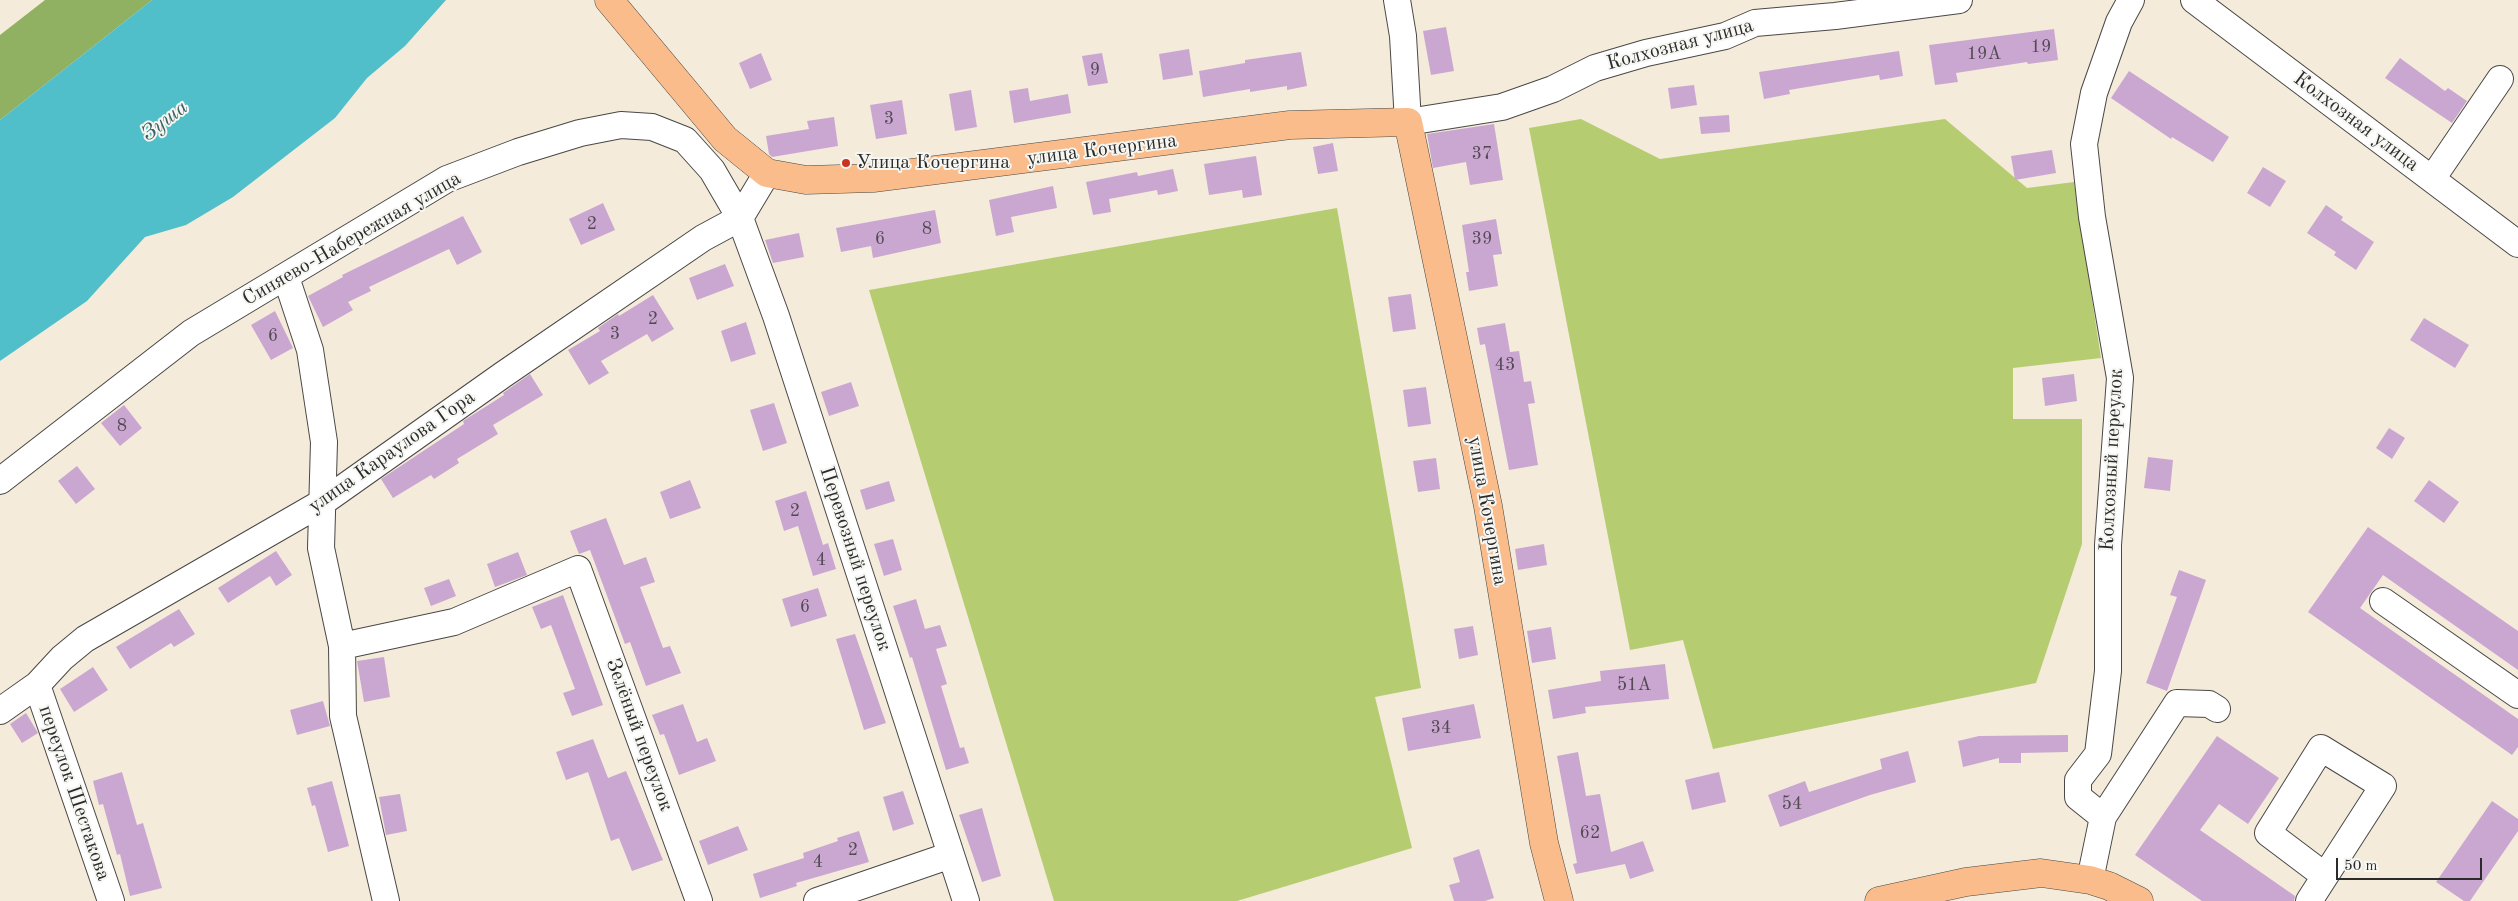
<!DOCTYPE html>
<meta charset="utf-8">
<style>
body{margin:0}
#map{position:relative;width:2518px;height:901px;overflow:hidden;background:#f4ebdb;font-family:"Old Standard TT",serif}
canvas{display:block}
.scale{position:absolute;left:2336px;top:858px;width:146px;height:22px;box-sizing:border-box;border:2px solid #2b2b2b;border-top:0;padding-left:6px;font-size:15px;line-height:18px;white-space:nowrap;color:#2b2b2b;-webkit-text-stroke:4px #f6f6f2;paint-order:stroke}
</style>
<div id="map">
<canvas width="2518" height="901"></canvas>
<div class="scale">50 m</div>
</div>
<script>
const context = document.querySelector('canvas').getContext('2d');
context.lineJoin = 'round';
function fillPath(path, color) { context.fillStyle = color; context.fill(path, 'evenodd'); }
const poly = rows => new Path2D(rows.map(r => 'M' + r).join(''));
function strokePath(path, color, width, dash) { context.strokeStyle = color; context.lineWidth = width; context.lineCap = dash ? 'butt' : 'round'; context.setLineDash(dash || []); context.stroke(path); }
function drawText(font, color, halo, rows, align = 'center') {
  context.font = font + ' "Old Standard TT",serif'; context.lineWidth = 4; context.setLineDash([]); context.textBaseline = 'middle'; context.strokeStyle = halo; context.fillStyle = color; for (const [text, x, y, turn = 0] of rows) {
    context.save(); context.translate(x, y); context.rotate((+turn || 0) * Math.PI / 180); context.textAlign = isNaN(turn) ? turn : align; if (halo) context.strokeText(text, 0, 0); context.fillText(text, 0, 0); context.restore();
  }
}
const green = poly([
 [1581,119,1660,159,1945,119,2027,188,2074,182,2101,358,2013,368,2013,419,2082,419,2082,544,2036,683,1713,749,1683,640,1630,650,1529,128],
 [1337,208,1421,688,1375,697,1412,848,1237,901,1054,901,869,290]
]);
const forest = poly([
 [45,0,152,0,0,120,0,35]
]);
const water = poly([
 [152,0,446,0,405,46,367,78,335,118,233,197,186,225,145,237,87,301,0,361,0,120]
]);
const building = poly([
 [1446,27,1454,71,1431,75,1423,31],
 [2054,29,2058,60,2028,64,2027,62,1956,73,1958,82,1935,85,1929,45],
 [1189,49,1193,75,1163,80,1159,54],
 [1899,51,1903,76,1880,80,1879,75,1789,90,1790,94,1764,99,1759,72],
 [1301,52,1307,86,1287,90,1287,86,1250,92,1250,89,1203,97,1199,71,1245,63,1245,60],
 [761,53,772,80,750,89,739,63],
 [1102,53,1108,83,1088,86,1082,56],
 [2400,58,2445,91,2448,88,2467,101,2452,123,2385,78],
 [2129,71,2229,137,2213,162,2172,137,2171,139,2111,98],
 [1694,85,1697,105,1671,109,1668,88],
 [1028,88,1030,101,1068,94,1071,113,1014,123,1009,91],
 [971,90,977,127,955,131,949,94],
 [902,100,907,134,876,139,870,105],
 [1729,115,1730,132,1701,134,1699,117],
 [834,117,838,146,772,157,769,154,766,136,809,129,807,121],
 [1494,124,1503,180,1470,185,1466,162,1433,168,1427,134],
 [1333,143,1338,171,1318,174,1313,147],
 [2052,150,2056,173,2015,180,2011,156],
 [1256,156,1262,195,1243,198,1242,190,1209,195,1204,164],
 [2263,167,2286,181,2270,207,2247,193],
 [1173,169,1178,191,1158,195,1157,190,1109,199,1111,212,1093,215,1086,182,1137,172,1138,176],
 [1053,186,1057,208,1011,217,1014,232,996,236,989,200],
 [603,203,615,230,581,245,569,219],
 [2326,205,2343,217,2341,220,2374,242,2356,270,2334,255,2336,252,2307,233],
 [935,210,941,243,873,258,871,246,841,252,836,228],
 [463,216,482,252,457,265,449,249,369,287,371,291,348,302,353,310,323,327,308,296,343,277,342,275],
 [1496,219,1502,254,1493,255,1498,286,1469,291,1466,272,1469,272,1462,225],
 [799,233,804,257,773,263,765,240],
 [725,264,734,286,697,300,689,278],
 [1411,294,1416,329,1393,332,1388,297],
 [653,295,674,329,652,342,647,334,601,361,609,373,589,385,568,350,600,331,598,328,618,314,619,316],
 [275,311,293,348,271,360,251,325],
 [2424,318,2469,345,2455,368,2410,340],
 [746,322,756,354,731,362,721,331],
 [1505,323,1510,352,1519,351,1524,382,1531,381,1535,403,1528,404,1538,465,1509,470,1485,344,1480,345,1477,328],
 [530,374,543,395,493,425,498,434,457,459,459,463,434,479,431,475,393,498,381,479,464,424,463,421,504,395,503,393],
 [2074,374,2077,401,2045,406,2042,378],
 [851,382,859,406,829,416,821,392],
 [1426,387,1431,424,1408,427,1403,390],
 [774,403,787,443,763,451,750,410],
 [124,405,142,428,120,446,101,423],
 [2389,428,2405,438,2392,459,2376,448],
 [2148,457,2173,460,2170,491,2144,488],
 [1436,458,1440,489,1418,492,1413,461],
 [77,466,95,489,76,504,58,481],
 [690,480,701,508,670,519,660,492],
 [2429,480,2459,502,2444,523,2414,501],
 [889,481,895,501,866,510,860,490],
 [806,491,823,545,828,543,836,569,813,576,798,526,784,531,775,501],
 [606,518,624,565,646,557,655,582,640,587,663,648,670,646,681,673,646,686,630,642,625,644,590,550,579,554,570,531],
 [2368,527,2518,631,2518,670,2383,575,2360,608,2518,719,2518,747,2512,755,2308,612],
 [893,539,902,570,884,576,874,544],
 [1544,544,1547,565,1518,570,1515,549],
 [276,551,292,575,276,586,270,576,228,603,218,588],
 [518,552,527,575,495,587,487,564],
 [2179,570,2206,580,2167,691,2146,683,2177,597,2170,595],
 [449,579,456,596,431,606,424,588],
 [818,588,827,616,791,627,782,599],
 [563,595,603,705,572,716,563,693,575,689,551,625,541,629,532,607],
 [916,599,925,629,940,625,947,646,936,649,947,684,941,686,960,748,964,747,969,763,946,770,912,657,910,658,893,606],
 [179,609,195,634,174,647,171,643,130,669,116,647],
 [1473,626,1478,655,1459,659,1454,629],
 [1551,627,1556,659,1532,663,1527,631],
 [855,634,886,723,864,730,836,639],
 [384,657,390,697,364,702,357,661],
 [1665,664,1669,699,1585,707,1586,713,1553,719,1548,690,1601,681,1600,671],
 [93,667,108,690,74,712,60,689],
 [323,701,330,726,297,735,290,710],
 [683,704,697,742,707,738,716,761,679,775,664,734,660,735,652,715],
 [1474,704,1481,738,1408,751,1402,718],
 [26,713,38,733,22,743,10,724],
 [2068,735,2068,752,2021,753,2021,763,1999,763,1999,758,1963,767,1958,741,1979,736],
 [2217,736,2279,778,2248,824,2219,804,2200,830,2295,896,2294,901,2202,901,2135,855],
 [593,739,608,778,626,771,663,860,632,871,619,838,611,841,588,772,566,780,556,752],
 [1908,751,1916,782,1870,795,1780,827,1768,795,1805,781,1809,792,1882,769,1880,759],
 [1578,752,1586,796,1600,794,1611,852,1643,841,1654,871,1630,879,1625,864,1576,874,1573,864,1577,863,1557,756],
 [122,772,137,825,143,823,162,888,130,896,120,854,117,855,103,804,99,805,93,781],
 [1719,772,1726,802,1692,810,1685,780],
 [332,781,349,846,328,852,315,805,312,806,307,788],
 [903,791,914,824,893,831,883,797],
 [400,794,407,831,386,835,379,797],
 [2492,801,2518,819,2518,831,2470,901,2464,901,2436,882],
 [982,808,1001,876,982,882,959,815],
 [738,826,748,850,708,865,699,841],
 [859,831,869,862,796,883,797,886,760,898,753,874,804,858,803,853,838,841,837,838],
 [1479,849,1494,898,1485,901,1454,901,1449,885,1460,882,1453,858]
]);
const minor = poly([
 [1397,0,1403,36,1408,122,1502,107,1553,89,1595,68,1646,53,1725,36,1755,23,1835,16,1959,0],
 [2194,0,2518,244],
 [2432,179,2500,79],
 [286,277,310,350,324,442,321,548,342,646,343,716,386,901],
 [0,481,191,333,447,179,518,152,580,133,621,125,652,127,685,140,712,170,740,218,776,316,966,901],
 [2383,601,2518,695],
 [342,646,454,622,578,569,699,901],
 [37,685,111,901],
 [0,711,37,685,62,658,85,639,323,502,504,374,703,238,740,218,767,173],
 [2103,817,2177,703,2209,704,2217,709],
 [2090,880,2103,817,2078,797,2078,780,2098,754,2108,671,2108,545,2120,378,2092,217,2084,144,2094,93,2119,22,2131,0],
 [817,901,951,855],
 [2309,901,2383,786,2321,748,2268,833,2325,876]
]);
const major = poly([
 [609,0,725,139,767,173,806,180,873,178,1290,125,1408,122,1488,506,1544,843,1559,901],
 [1879,901,1966,882,2041,873,2090,880,2109,886,2139,901]
]);
const markers = [
 [846,163,5,"#c8321e"]
];
const numberNames = [
 ["19",2041,47],
 ["19А",1984,54],
 ["9",1095,70],
 ["3",889,119],
 ["37",1482,154],
 ["2",592,224],
 ["8",927,229],
 ["6",880,239],
 ["39",1482,239],
 ["2",653,319],
 ["3",615,334],
 ["6",273,336],
 ["43",1505,365],
 ["8",122,426],
 ["2",795,511],
 ["4",821,560],
 ["6",805,607],
 ["51А",1634,685],
 ["34",1441,728],
 ["54",1792,804],
 ["62",1590,833],
 ["2",853,850],
 ["4",818,862]
];
const streetNames = [
 ["Колхозная улица",1680,45,-15],
 ["Колхозная улица",2356,122,37],
 ["улица Кочергина",1102,150,-7],
 ["Синяево-Набережная улица",352,239,-30],
 ["улица Караулова Гора",392,452,-35],
 ["Колхозный переулок",2112,460,-87],
 ["улица Кочергина",1487,511,80],
 ["Перевозный переулок",855,559,72],
 ["Зелёный переулок",639,735,70],
 ["переулок Шестакова",74,793,71]
];
const poiNames = [
 ["Улица Кочергина",856,163]
];
const waterNames = [
 ["Зуша",165,121,-38]
];
fillPath(green, '#b6cc70');
fillPath(forest, '#90b062');
fillPath(water, '#51bfc9');
fillPath(building, '#caa7d1');
strokePath(minor, '#494845', 28);
strokePath(major, '#494845', 29);
strokePath(minor, '#fff', 26);
strokePath(major, '#f9bc8a', 28);
for (const [x, y, r, color] of markers) { const dot = new Path2D(); dot.arc(x, y, r, 0, 2 * Math.PI); context.fillStyle = color; context.fill(dot); strokePath(dot, '#f6f6f2', 2); }
drawText('18px', '#534a54', null, numberNames);
drawText('20px', '#2b2b2b', '#f6f6f2', streetNames);
drawText('20px', '#2b2b2b', '#f6f6f2', poiNames, 'left');
drawText('italic 21px', '#385f62', '#f6f6f2', waterNames);
</script>
